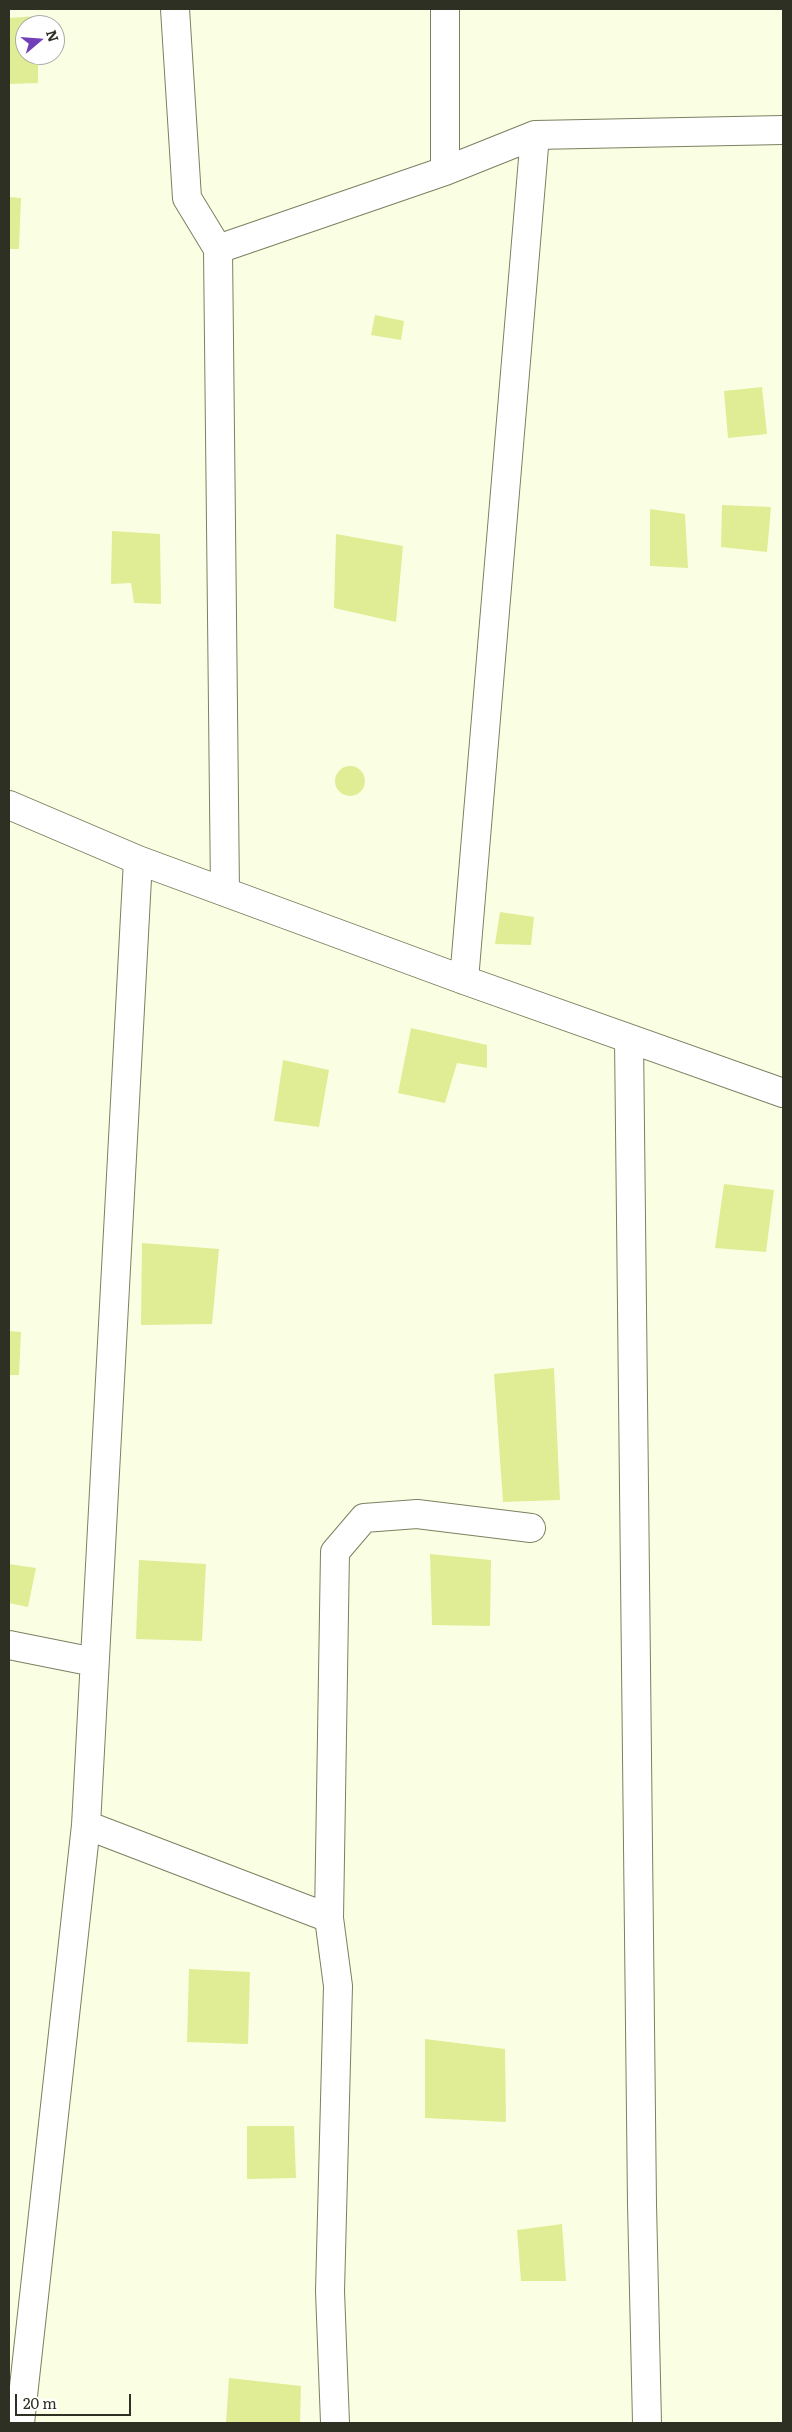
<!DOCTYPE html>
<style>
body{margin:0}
#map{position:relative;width:792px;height:2432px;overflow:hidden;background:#faffe3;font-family:Literata,serif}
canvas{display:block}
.frame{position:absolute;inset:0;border:10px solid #2e3023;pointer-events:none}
.north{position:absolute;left:15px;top:15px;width:50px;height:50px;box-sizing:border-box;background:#fff;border:1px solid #abaca7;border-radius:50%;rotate:72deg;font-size:14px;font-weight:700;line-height:20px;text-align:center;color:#2e3023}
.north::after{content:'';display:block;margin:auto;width:18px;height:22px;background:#7140b8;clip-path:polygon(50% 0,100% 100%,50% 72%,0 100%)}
.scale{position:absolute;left:15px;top:2394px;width:116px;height:22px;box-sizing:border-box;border:2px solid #2e3023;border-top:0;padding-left:6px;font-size:15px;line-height:18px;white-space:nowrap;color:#2e3023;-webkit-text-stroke:4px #fff;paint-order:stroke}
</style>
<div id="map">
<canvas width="792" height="2432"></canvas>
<div class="frame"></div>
<div class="north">N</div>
<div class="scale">20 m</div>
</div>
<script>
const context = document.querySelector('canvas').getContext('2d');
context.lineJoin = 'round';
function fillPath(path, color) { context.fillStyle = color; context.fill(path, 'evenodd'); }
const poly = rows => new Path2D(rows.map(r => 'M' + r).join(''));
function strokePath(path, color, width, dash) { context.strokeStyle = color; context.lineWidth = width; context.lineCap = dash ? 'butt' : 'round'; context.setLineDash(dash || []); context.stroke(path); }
const building = poly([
 [39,16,39,25,25,25,25,55,38,55,38,83,9,84,9,18],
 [9,197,21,198,19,249,9,249],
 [375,315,404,321,401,340,371,335],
 [762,387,767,434,728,438,724,391],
 [722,505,771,507,767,552,721,547],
 [650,509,685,514,688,568,650,566],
 [112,531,160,534,161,604,134,603,131,583,111,584],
 [336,534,403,546,396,622,334,608],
 '335 781a15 15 0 1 1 30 0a15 15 0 1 1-30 0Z',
 [500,912,534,917,531,945,495,944],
 [411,1028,487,1045,487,1068,457,1063,445,1103,398,1093],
 [283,1060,329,1070,319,1127,274,1121],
 [724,1184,774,1190,766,1252,715,1248],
 [142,1243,219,1249,212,1324,141,1325],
 [9,1331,21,1332,19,1375,9,1375],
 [554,1368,560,1500,503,1502,494,1374],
 [430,1554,491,1560,490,1626,432,1625],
 [139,1560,206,1564,202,1641,136,1639],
 [9,1564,36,1568,28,1607,9,1603],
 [189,1969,250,1972,248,2044,187,2042],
 [425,2039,505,2049,506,2122,425,2118],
 [247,2126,294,2126,296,2178,247,2179],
 [562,2224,566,2281,521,2281,517,2230],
 [229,2378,301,2386,300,2423,226,2423]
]);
const street = poly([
 [175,9,187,198,218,249,225,892],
 [445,171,445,9],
 [218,249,445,171,535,135,783,130],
 [9,805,138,860,464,980,783,1093],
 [464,980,535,135],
 [629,1039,642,2204,647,2423],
 [9,1645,94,1662],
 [86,1825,329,1918,338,1986,330,2291,335,2423],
 [329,1918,335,1552,364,1518,417,1514,531,1528],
 [20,2423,86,1825,138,860]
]);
fillPath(building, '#e0ed94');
strokePath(street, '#7a8060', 30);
strokePath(street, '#fff', 28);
</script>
